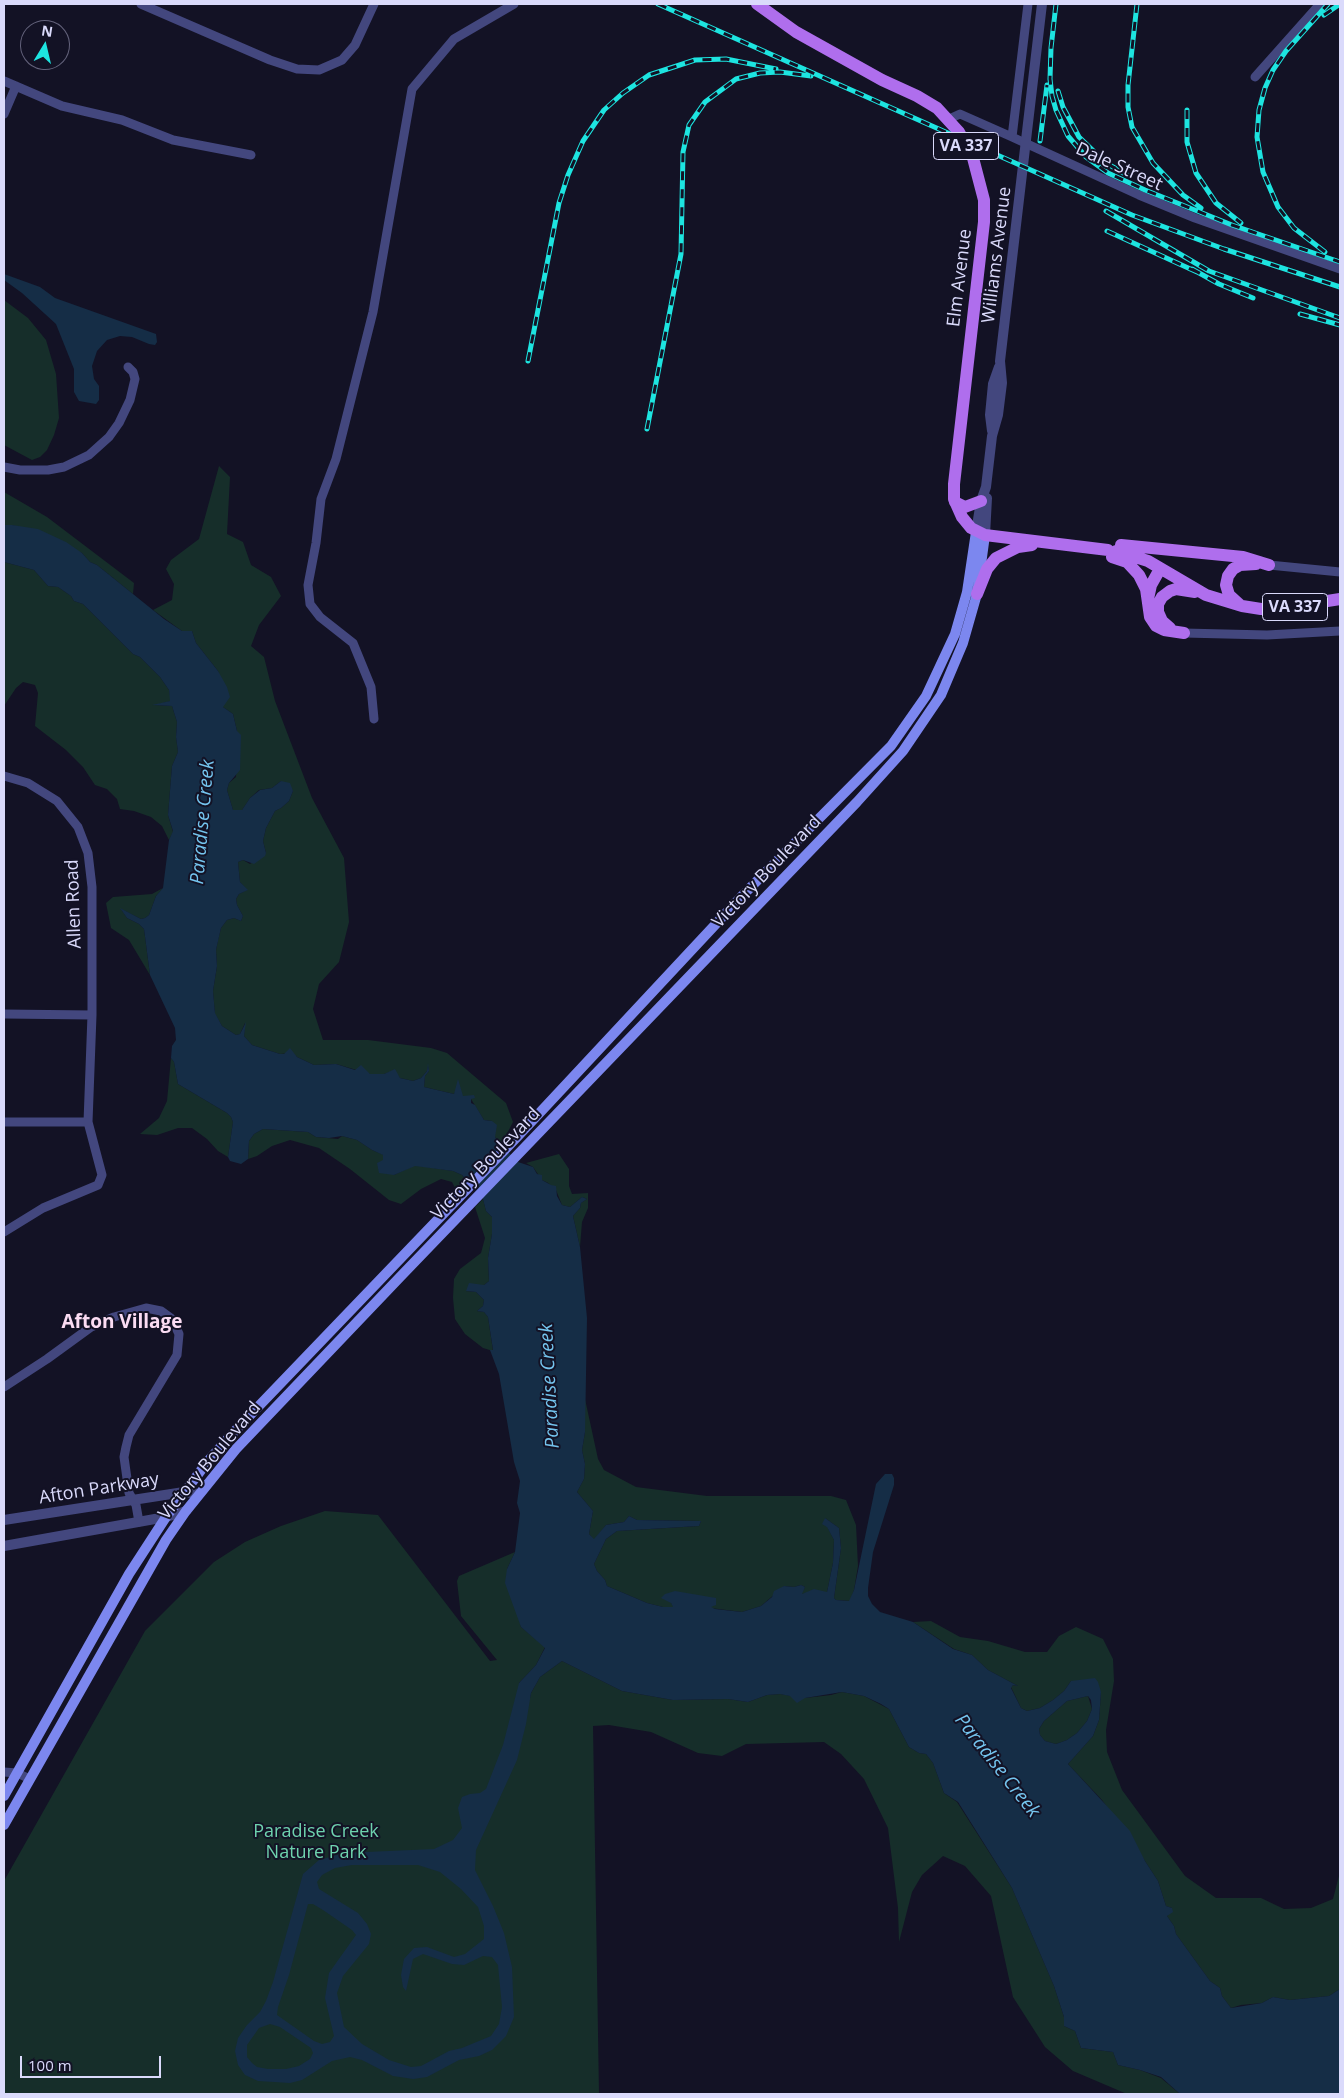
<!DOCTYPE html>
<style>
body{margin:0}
#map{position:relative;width:1344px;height:2098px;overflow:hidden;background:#131225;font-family:"Open Sans",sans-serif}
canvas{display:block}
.frame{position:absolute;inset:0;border:5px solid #dadafb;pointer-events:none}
.north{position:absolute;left:20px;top:20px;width:50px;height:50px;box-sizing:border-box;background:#131225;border:1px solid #63627b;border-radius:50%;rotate:9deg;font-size:14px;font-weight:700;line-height:20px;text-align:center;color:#dadafb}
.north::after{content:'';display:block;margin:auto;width:18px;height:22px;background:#1de4e0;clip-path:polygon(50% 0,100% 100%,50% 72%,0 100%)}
.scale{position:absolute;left:20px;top:2056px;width:141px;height:22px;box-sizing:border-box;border:2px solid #dadafb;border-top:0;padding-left:6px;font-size:15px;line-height:18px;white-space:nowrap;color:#dadafb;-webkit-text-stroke:4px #131225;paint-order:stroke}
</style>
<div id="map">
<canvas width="1344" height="2098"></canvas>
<div class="frame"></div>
<div class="north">N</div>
<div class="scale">100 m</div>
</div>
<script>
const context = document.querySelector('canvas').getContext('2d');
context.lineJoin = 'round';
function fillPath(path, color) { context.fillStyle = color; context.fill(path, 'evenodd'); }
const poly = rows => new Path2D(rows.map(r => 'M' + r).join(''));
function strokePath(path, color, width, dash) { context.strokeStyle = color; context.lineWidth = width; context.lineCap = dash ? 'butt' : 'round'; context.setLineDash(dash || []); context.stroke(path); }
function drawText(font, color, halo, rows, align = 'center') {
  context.font = font + ' "Open Sans",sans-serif'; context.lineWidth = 4; context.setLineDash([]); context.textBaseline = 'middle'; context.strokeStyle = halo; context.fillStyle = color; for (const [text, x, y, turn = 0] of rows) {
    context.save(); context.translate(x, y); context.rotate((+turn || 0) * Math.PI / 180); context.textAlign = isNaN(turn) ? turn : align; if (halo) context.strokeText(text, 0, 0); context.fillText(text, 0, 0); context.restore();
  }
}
const green = poly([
 [4,300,28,318,46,340,56,374,59,418,54,435,47,450,40,457,32,460,4,445],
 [219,466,230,477,227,534,243,542,251,565,271,577,281,596,259,625,251,646,264,657,275,701,312,798,344,858,349,922,339,962,319,984,313,1009,323,1040,368,1040,431,1048,447,1053,506,1103,513,1122,501,1145,495,1137,492,1121,484,1120,471,1099,463,1097,457,1089,454,1094,424,1087,425,1076,429,1071,428,1066,427,1071,421,1078,413,1081,400,1078,393,1071,384,1074,370,1074,336,1064,314,1065,297,1057,292,1053,280,1054,252,1045,244,1036,245,1023,240,1034,236,1035,222,1026,215,1014,213,991,217,966,216,950,218,940,221,928,227,920,234,918,241,921,243,916,237,905,236,899,239,894,247,890,240,882,238,862,243,860,250,864,266,853,263,841,266,828,275,811,281,808,289,801,293,791,281,781,272,788,259,790,250,798,242,810,233,810,227,790,229,783,236,777,237,731,233,714,223,707,218,671,196,643,192,631,182,631,153,610,172,600,174,584,166,569,171,560,199,539],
 [4,492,47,517,134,583,133,594,97,565,90,562,82,553,12,525,4,525],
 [4,562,34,570,48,586,58,587,71,596,74,601,83,604,133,654,140,657,160,677,169,690,171,701,155,705,172,706,177,722,176,737,178,752,172,766,168,815,173,832,169,840,162,826,151,817,134,811,120,809,117,799,107,789,95,785,83,767,66,750,35,726,38,693,35,685,23,682,16,688,4,706],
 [163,888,156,896,149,915,145,918,141,919,121,909,127,918,139,924,144,929,150,975,129,940,111,928,106,903,113,897,152,894],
 [171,1058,174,1062,178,1084,227,1113,231,1117,233,1122,228,1157,218,1151,207,1139,192,1128,178,1128,157,1135,140,1134,159,1118,167,1101],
 [263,1129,308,1132,316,1137,338,1139,342,1136,357,1140,372,1150,384,1155,383,1160,394,1175,415,1165,453,1171,462,1175,466,1180,456,1190,452,1182,441,1179,421,1189,401,1204,389,1200,350,1169,319,1148,290,1140,272,1146,257,1156,248,1159,249,1141,254,1134],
 [559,1154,569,1169,569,1186,572,1194,588,1193,588,1208,582,1222,580,1247,573,1216,580,1208,581,1203,587,1199,582,1197,570,1207,562,1205,556,1190,548,1183,542,1180,533,1167,526,1163],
 [483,1199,486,1211,492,1217,492,1234,488,1258,489,1281,484,1285,466,1291,476,1292,484,1300,483,1306,477,1311,484,1312,488,1317,493,1351,483,1348,465,1334,455,1319,453,1298,454,1279,460,1269,481,1253,485,1238,475,1207],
 [585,1399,598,1459,604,1470,636,1487,707,1496,831,1496,846,1500,856,1525,858,1566,854,1590,850,1601,836,1600,834,1598,841,1548,839,1528,825,1518,827,1526,834,1540,833,1563,827,1592,801,1594,805,1587,801,1585,794,1587,784,1586,761,1606,742,1612,671,1603,674,1607,663,1607,647,1603,607,1586,605,1580,597,1571,594,1564,606,1539,617,1531,699,1526,701,1521,637,1520,629,1516,624,1522,606,1525,594,1540,589,1534,593,1511,577,1492,584,1479,585,1464,582,1450,585,1432],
 [325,1511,378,1515,490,1661,497,1660,461,1616,457,1581,459,1576,515,1552,507,1569,521,1627,545,1647,536,1665,519,1683,530,1698,531,1693,540,1677,562,1661,622,1691,673,1700,728,1699,748,1702,767,1695,780,1694,805,1698,831,1695,842,1692,864,1696,889,1709,909,1747,919,1753,926,1754,933,1763,944,1793,957,1802,1012,1888,1054,1986,1064,2017,1064,2026,1075,2031,1081,2048,1113,2052,1118,2065,1140,2070,1161,2078,1180,2094,1127,2094,1073,2071,1045,2047,1013,1997,991,1896,965,1866,943,1856,922,1875,912,1892,899,1942,898,1908,888,1828,864,1779,841,1754,824,1742,746,1744,722,1756,698,1753,651,1732,609,1725,593,1726,599,2094,4,2094,4,1881,145,1631,214,1562,245,1542,281,1526],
 [931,1621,960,1637,988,1641,1025,1652,1047,1652,1059,1636,1076,1627,1103,1639,1113,1659,1114,1681,1106,1730,1107,1752,1122,1790,1185,1876,1216,1898,1261,1898,1284,1909,1311,1908,1333,1899,1340,1872,1340,1989,1329,1996,1290,2000,1273,1997,1262,2003,1241,2005,1231,2008,1222,1996,1220,1988,1210,1981,1176,1934,1174,1926,1167,1916,1172,1908,1166,1906,1158,1881,1145,1861,1102,1800,1068,1764,1093,1736,1099,1720,1101,1692,1076,1681,1071,1681,1064,1691,1053,1700,1040,1708,1027,1711,1021,1708,1011,1687,1013,1685,1018,1686,988,1670,972,1655,954,1649,913,1622],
 [1088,1696,1092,1709,1087,1721,1077,1733,1067,1740,1056,1744,1045,1741,1040,1735,1039,1729,1044,1721,1067,1701]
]);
const water = poly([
 [4,274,40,287,55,298,156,334,157,342,155,345,149,344,132,337,120,336,107,340,97,351,92,366,94,379,99,386,99,400,96,404,79,401,74,392,74,369,56,324,22,293,4,280],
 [4,525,12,525,38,529,66,542,82,553,90,562,97,565,164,619,182,631,192,631,196,643,218,671,227,687,230,697,223,707,233,714,237,731,241,735,240,770,229,783,227,790,233,810,242,810,250,798,260,790,272,788,281,781,290,783,293,791,289,801,281,808,275,811,266,828,263,841,266,853,265,856,254,864,243,860,238,862,240,882,248,890,239,894,236,899,237,905,243,916,241,921,234,918,227,920,221,928,216,950,217,966,213,991,215,1013,222,1026,236,1035,240,1034,246,1022,244,1036,252,1045,280,1054,284,1054,290,1048,297,1057,314,1065,336,1064,355,1070,361,1065,370,1074,384,1074,395,1069,400,1078,413,1081,421,1078,427,1071,428,1063,429,1071,425,1076,424,1087,454,1094,458,1079,463,1096,474,1095,475,1098,471,1099,471,1103,475,1105,484,1120,492,1121,497,1125,495,1137,501,1145,518,1162,533,1167,537,1174,542,1175,542,1180,551,1185,556,1186,557,1196,562,1205,570,1207,582,1197,587,1199,581,1203,580,1208,573,1216,580,1247,587,1318,585,1432,582,1450,585,1464,584,1479,577,1492,593,1511,589,1534,594,1539,606,1525,624,1522,629,1516,637,1520,701,1521,699,1526,617,1531,606,1539,594,1564,597,1571,605,1580,607,1586,647,1603,663,1607,673,1607,671,1603,661,1598,665,1594,675,1591,716,1598,716,1605,711,1607,715,1609,742,1612,761,1606,772,1597,774,1591,784,1586,794,1587,801,1585,805,1587,802,1594,814,1589,827,1592,833,1563,834,1540,827,1527,822,1524,825,1518,839,1528,841,1548,834,1598,836,1600,849,1601,854,1590,876,1484,885,1474,892,1474,894,1478,894,1485,873,1552,868,1588,868,1596,872,1604,880,1612,913,1622,953,1649,972,1655,988,1670,1018,1686,1013,1685,1011,1688,1021,1708,1027,1711,1040,1708,1053,1700,1064,1691,1071,1681,1095,1678,1098,1682,1101,1692,1099,1720,1093,1736,1068,1764,1130,1831,1145,1861,1158,1881,1166,1906,1172,1908,1173,1912,1167,1916,1174,1926,1176,1934,1210,1981,1220,1988,1222,1996,1231,2008,1262,2003,1273,1997,1290,2000,1329,1996,1340,1989,1340,2094,1180,2094,1161,2077,1140,2070,1118,2065,1113,2052,1081,2048,1075,2031,1064,2026,1064,2017,1054,1986,1012,1888,958,1802,944,1793,933,1763,926,1754,919,1753,909,1747,889,1709,881,1704,864,1696,842,1692,805,1698,797,1703,790,1696,780,1694,767,1695,748,1702,728,1699,673,1700,622,1691,562,1661,540,1677,531,1693,526,1724,517,1760,476,1850,475,1870,493,1906,504,1933,512,1967,514,2017,506,2036,492,2050,479,2056,459,2060,427,2077,413,2079,393,2076,362,2060,350,2057,332,2061,302,2080,290,2083,258,2081,245,2075,238,2065,235,2051,238,2038,247,2025,260,2012,266,2001,273,1982,303,1874,319,1860,344,1853,434,1849,453,1840,462,1828,458,1808,462,1797,470,1794,480,1793,486,1789,503,1745,519,1683,536,1665,545,1648,521,1627,505,1583,507,1569,515,1552,520,1513,517,1503,520,1481,514,1462,499,1374,490,1350,493,1350,488,1317,484,1312,477,1311,483,1306,484,1300,476,1292,466,1291,469,1283,484,1285,489,1281,488,1258,492,1234,492,1217,486,1211,483,1199,462,1175,453,1171,415,1166,394,1175,379,1173,377,1163,383,1160,383,1155,372,1150,357,1140,342,1136,329,1138,316,1137,308,1132,263,1129,254,1134,249,1141,248,1159,241,1164,230,1161,228,1157,233,1122,231,1117,227,1113,178,1084,174,1062,171,1058,172,1046,176,1040,175,1028,150,975,144,929,139,924,127,918,120,908,141,919,145,918,149,915,156,896,163,888,169,840,173,831,168,815,172,766,178,752,176,737,177,722,172,706,152,705,170,701,169,690,160,677,140,657,133,654,83,604,74,601,71,596,58,587,48,586,34,570,4,562],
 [1088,1696,1091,1700,1092,1709,1087,1721,1077,1733,1067,1740,1056,1744,1045,1741,1040,1735,1039,1729,1044,1721,1067,1701],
 [352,1865,418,1865,440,1872,461,1889,478,1907,484,1926,484,1939,465,1954,454,1957,427,1947,414,1948,404,1959,401,1975,403,1987,406,1991,413,1959,423,1954,452,1964,464,1965,483,1956,492,1957,498,1965,502,2007,499,2024,491,2036,462,2048,449,2051,421,2066,411,2067,389,2060,362,2044,344,2027,337,1993,343,1976,369,1944,371,1934,367,1924,358,1913,319,1889,317,1882,322,1875,335,1868],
 [308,1904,313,1904,323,1910,352,1930,356,1935,329,1973,325,1998,334,2036,330,2042,322,2044,314,2041,277,2015,278,2007,289,1975],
 [270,2024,280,2027,311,2048,313,2053,310,2059,299,2066,286,2069,268,2069,257,2067,252,2063,247,2057,247,2045,259,2028]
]);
const minor = poly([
 [141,4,270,60,297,69,319,70,342,60,355,45,374,4],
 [1028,4,1012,137,1139,195,1195,218,1340,269],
 [1255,77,1320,4],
 [4,81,62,106,122,120,173,140,251,155],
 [4,114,16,86],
 [949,119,960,114,1012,137],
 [4,467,20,470,48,470,64,467,89,455,109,437,119,423,130,400,135,379,133,372,128,367],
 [1269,565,1340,572],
 [1184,633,1267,635,1340,631],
 [374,719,371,687,353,643,320,617,310,604,308,585,316,543,321,499,336,459,373,312,412,89,454,39,514,4],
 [4,776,28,783,57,801,78,827,88,853,92,887,92,1015,88,1122,102,1175,98,1185,43,1208,4,1232],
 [4,1014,92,1015],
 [4,1122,88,1122],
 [4,1387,47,1359,91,1327,114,1317,146,1308,161,1311,172,1319,179,1334,177,1355,129,1435,126,1447,124,1457,129,1493,136,1505,139,1522],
 [4,1772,17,1773,30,1779]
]);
const tertiary = poly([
 [992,431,990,415,993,384,999,367],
 [976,532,981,501,986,487,992,436,998,415,1002,383,1000,361,1042,4],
 [985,535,987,498],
 [4,1520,184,1492,199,1494],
 [4,1546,166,1517,186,1511]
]);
const secondary = poly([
 [4,1796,129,1574,166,1517,208,1461,231,1435,518,1136,742,896,891,746,926,696,955,634,967,592,976,532],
 [4,1825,166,1540,186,1511,236,1449,401,1276,857,802,903,751,941,695,963,643,977,594,985,535]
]);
const primary = poly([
 [757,4,796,32,882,80,917,96,937,108,959,132,973,158,984,200,984,222,954,484,954,499,962,517,971,528,985,535,1108,550],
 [955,502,965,507,981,501],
 [1121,545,1243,557,1269,565],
 [1116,551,1148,561,1206,595,1242,606,1261,609,1283,608,1340,599],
 [1112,557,1127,562,1139,575,1146,589,1150,617,1156,626,1164,630,1184,633],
 [977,594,987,569,996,558,1018,547,1032,545],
 [1148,599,1151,585,1160,569],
 [1240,605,1229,595,1226,585,1228,576,1233,569,1240,565,1256,564],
 [1170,628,1162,621,1158,612,1158,604,1162,597,1170,591,1176,589,1195,592]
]);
const rail = poly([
 [658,4,1132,215,1224,249,1340,287],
 [1056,4,1051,48,1050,79,1052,96,1056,110,1068,136,1086,157,1108,173,1145,190,1232,225,1340,262],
 [1137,4,1128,85,1128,107,1132,127,1153,163,1183,195,1201,208],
 [1324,15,1340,4],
 [1058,91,1063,107,1079,137,1106,163,1127,175],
 [1187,110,1187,142,1196,173,1216,203,1241,223],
 [1040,141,1047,85],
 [1106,211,1209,271,1340,318],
 [1107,231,1197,272],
 [1325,252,1294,228,1278,207,1263,172,1257,137,1259,110,1265,88,1273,70,1286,51,1328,4],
 [1192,269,1219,284,1253,298],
 [1300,314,1340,325],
 [528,361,559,203,568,175,583,141,604,110,623,93,649,75,695,60,726,59,776,69],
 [647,429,681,254,683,152,689,125,705,102,736,79,760,73,780,72,811,76]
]);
const shields = [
 [966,146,65],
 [1295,607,65]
];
const shieldNames = [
 ["VA 337",966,146],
 ["VA 337",1295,607]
];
const streetNames = [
 ["Dale Street",1119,167,24],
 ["Williams Avenue",997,255,-83],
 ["Elm Avenue",960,278,-83],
 ["Victory Boulevard",767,872,-46],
 ["Allen Road",74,904,-92],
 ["Victory Boulevard",486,1164,-46],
 ["Victory Boulevard",210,1461,-50],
 ["Afton Parkway",99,1489,-9]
];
const parkNames = [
 ["Paradise Creek",316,1832],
 ["Nature Park",316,1853]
];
const waterNames = [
 ["Paradise Creek",203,822,-85],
 ["Paradise Creek",550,1386,-93],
 ["Paradise Creek",997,1766,52]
];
const neighbourhoodNames = [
 ["Afton Village",122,1323]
];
fillPath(green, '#162e2a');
fillPath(water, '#152d46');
strokePath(minor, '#43477e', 9);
strokePath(tertiary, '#43477e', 10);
strokePath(secondary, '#7c87ef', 10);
strokePath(primary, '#af6eed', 12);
strokePath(rail, '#1de4e0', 5);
strokePath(rail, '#131225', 3, [9]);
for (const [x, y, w] of shields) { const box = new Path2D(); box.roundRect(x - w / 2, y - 13.5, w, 27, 4); context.fillStyle = '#131225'; context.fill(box); strokePath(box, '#dadafb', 1); }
drawText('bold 16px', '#dadafb', null, shieldNames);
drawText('18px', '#dadafb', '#131225', streetNames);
drawText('18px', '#6ed2ae', '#131225', parkNames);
drawText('italic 19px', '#74c4ee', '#131225', waterNames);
drawText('bold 19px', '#fbdcf3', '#131225', neighbourhoodNames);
</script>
